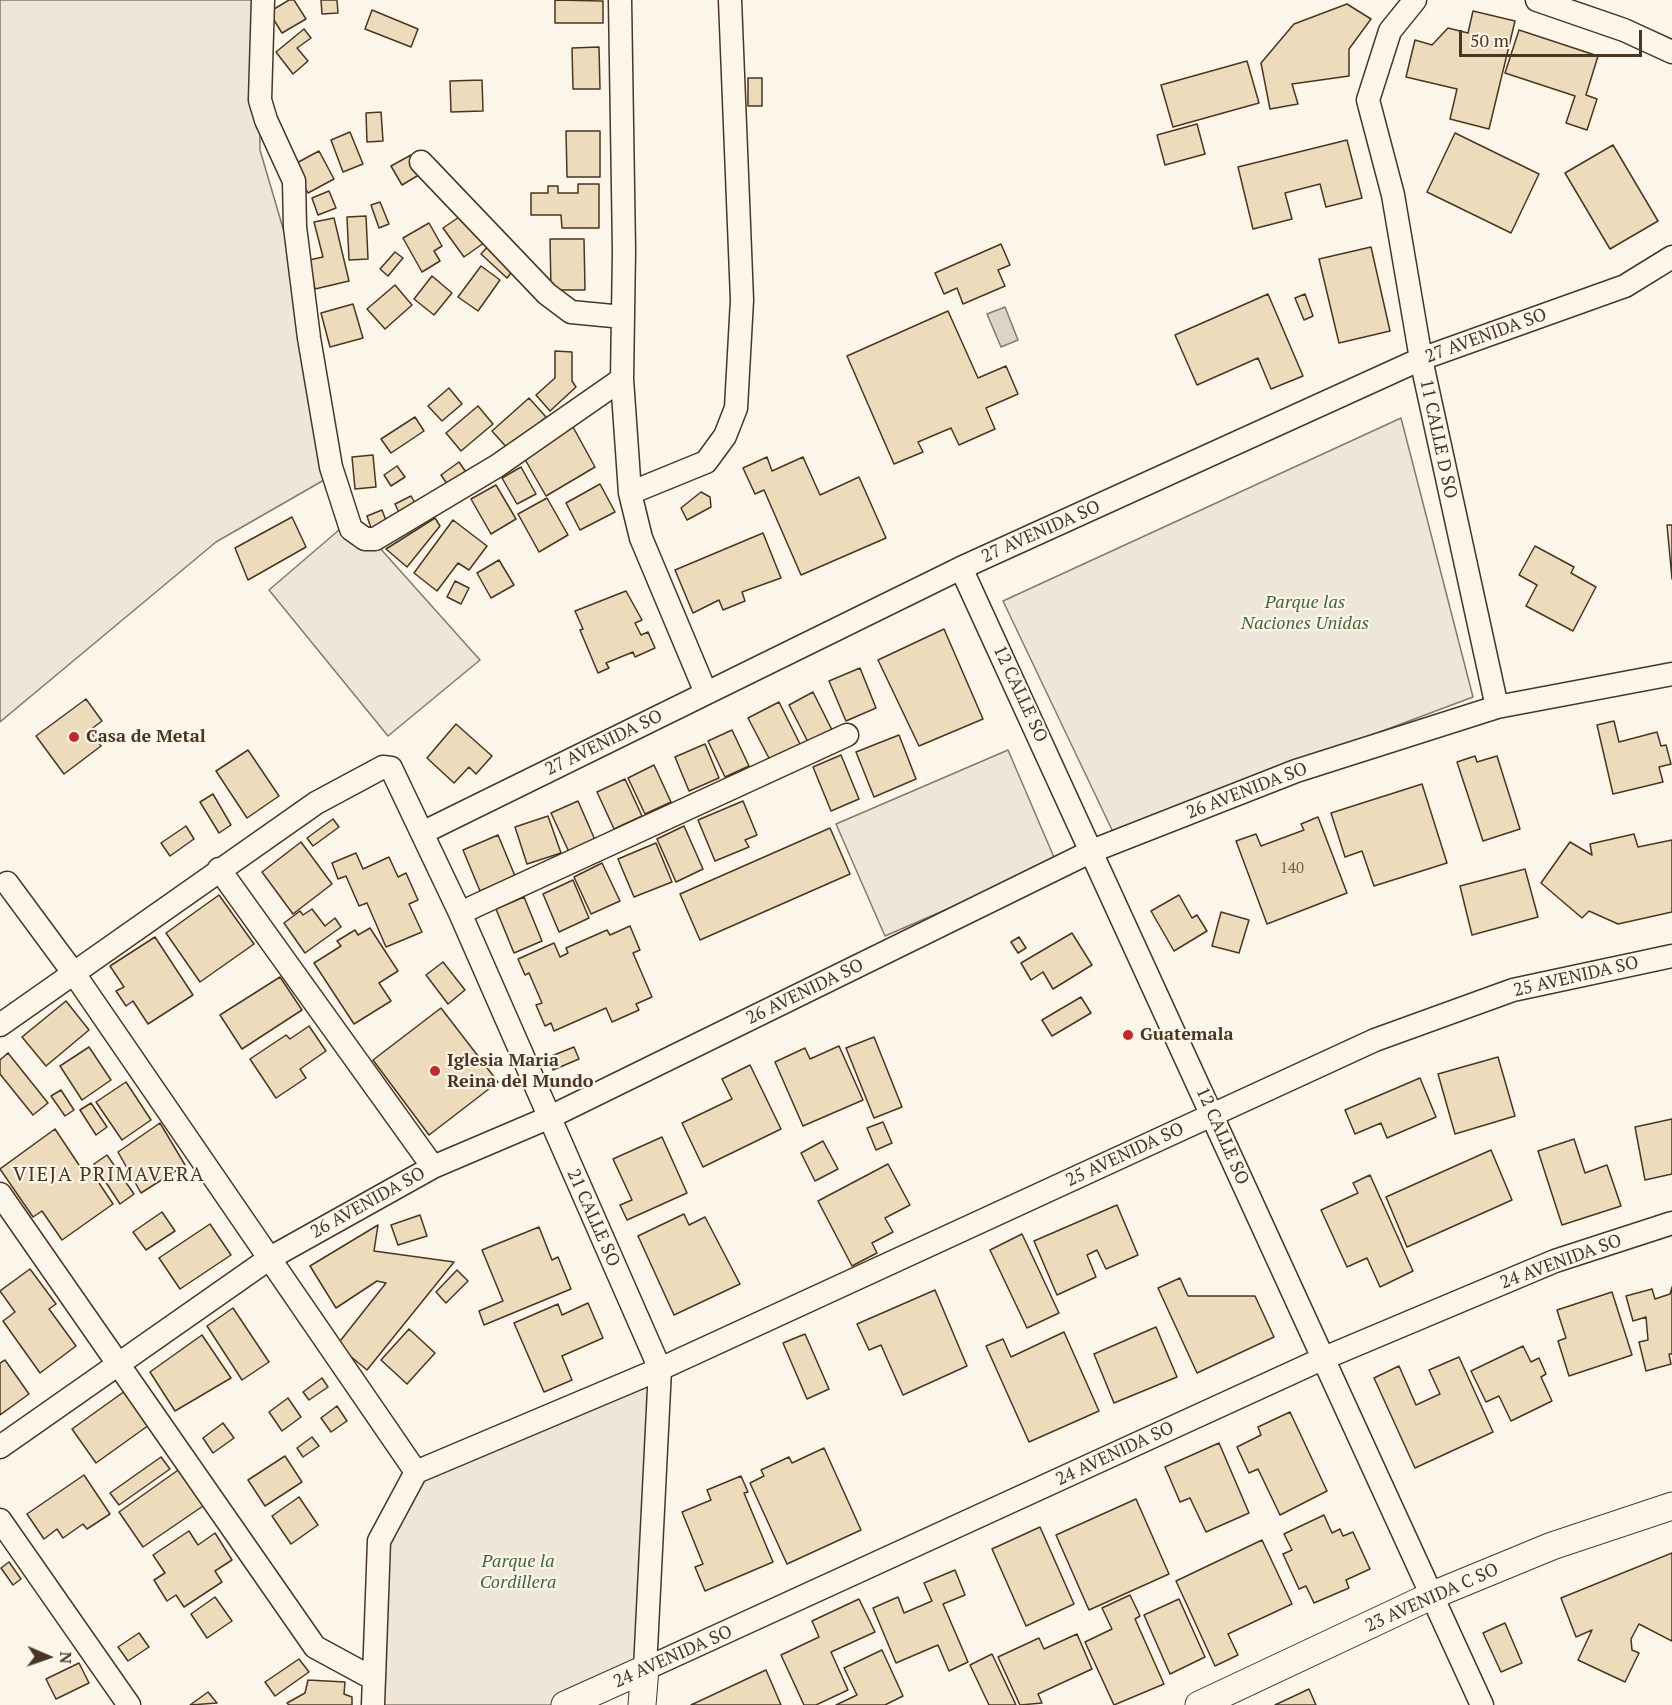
<!DOCTYPE html>
<style>
body{margin:0}
#map{position:relative;width:1672px;height:1705px;overflow:hidden;background:#fbf6e9;font-family:"PT Serif",serif}
canvas{display:block}
.north{position:absolute;left:18px;top:1627px;width:60px;height:60px;-webkit-text-stroke:4px #fbf6e9;paint-order:stroke;rotate:92deg;font-size:16px;font-weight:700;line-height:24px;text-align:center;color:#4a3520}
.north::after{content:'';display:block;margin:auto;width:21px;height:27px;background:#4a3520;clip-path:polygon(50% 0,100% 100%,50% 72%,0 100%)}
.scale{position:absolute;left:1459px;top:30px;width:183px;height:27px;box-sizing:border-box;border:3px solid #4a3520;border-top:0;padding-left:8px;font-size:18px;line-height:21px;white-space:nowrap;color:#4a3520;-webkit-text-stroke:4px #fbf6e9;paint-order:stroke}
</style>
<div id="map">
<canvas width="1672" height="1705"></canvas>
<div class="north">N</div>
<div class="scale">50 m</div>
</div>
<script>
const context = document.querySelector('canvas').getContext('2d');
context.lineJoin = 'round';
function fillPath(path, color) { context.fillStyle = color; context.fill(path, 'evenodd'); }
const poly = rows => new Path2D(rows.map(r => 'M' + r).join(''));
function strokePath(path, color, width, dash) { context.strokeStyle = color; context.lineWidth = width; context.lineCap = dash ? 'butt' : 'round'; context.setLineDash(dash || []); context.stroke(path); }
function drawText(font, color, halo, rows, align = 'center') {
  context.font = font + ' "PT Serif",serif'; context.lineWidth = 4.5; context.setLineDash([]); context.textBaseline = 'middle'; context.strokeStyle = halo; context.fillStyle = color; for (const [text, x, y, turn = 0] of rows) {
    context.save(); context.translate(x, y); context.rotate((+turn || 0) * Math.PI / 180); context.textAlign = isNaN(turn) ? turn : align; if (halo) context.strokeText(text, 0, 0); context.fillText(text, 0, 0); context.restore();
  }
}
const green = poly([
 [0,0,259,0,260,150,297,276,324,480,216,542,0,722,0,0],
 [1401,418,1473,697,1113,832,1003,601,1401,418],
 [353,518,480,660,388,736,269,590,353,518],
 [1008,750,1056,862,885,936,836,824,1008,750],
 [660,1369,645,1669,565,1705,373,1705,379,1541,416,1472,660,1369]
]);
const water = poly([
 [1005,307,1018,340,1001,347,987,314,1005,307]
]);
const building = poly([
 [289,0,294,0,306,19,282,33,269,12,289,0],
 [321,0,337,0,338,13,322,14,321,0],
 [555,0,603,1,603,23,555,23,555,0],
 [1347,4,1371,19,1349,49,1349,76,1292,84,1298,104,1270,109,1261,63,1294,24,1347,4],
 [372,10,418,29,411,47,365,29,372,10],
 [1473,11,1515,21,1489,129,1450,119,1457,89,1406,77,1415,40,1432,45,1448,28,1468,33,1473,11],
 [304,29,311,38,297,48,308,61,293,74,276,52,304,29],
 [1519,30,1598,56,1586,95,1597,99,1587,130,1566,123,1575,96,1505,73,1519,30],
 [599,47,600,89,573,89,572,48,599,47],
 [1247,61,1259,103,1173,127,1161,85,1247,61],
 [748,78,762,78,762,106,748,106,748,78],
 [482,80,483,111,451,112,450,81,482,80],
 [381,112,383,141,367,142,366,113,381,112],
 [1197,124,1205,154,1165,165,1157,135,1197,124],
 [566,131,600,131,600,177,567,177,566,131],
 [350,132,363,164,343,172,331,140,350,132],
 [1455,133,1539,174,1511,233,1427,192,1455,133],
 [1347,140,1362,198,1326,207,1320,184,1285,193,1292,219,1253,229,1238,167,1347,140],
 [1613,145,1658,221,1610,249,1565,173,1613,145],
 [319,151,334,179,308,193,293,165,319,151],
 [411,155,422,173,402,185,391,166,411,155],
 [578,184,599,184,599,228,562,228,561,215,531,215,531,193,548,193,548,186,558,186,558,193,578,193,578,184],
 [329,191,336,208,318,215,312,198,329,191],
 [380,202,389,224,379,228,371,205,380,202],
 [468,211,488,240,464,257,443,228,468,211],
 [366,216,368,259,349,260,347,217,366,216],
 [334,218,349,281,315,289,309,260,323,257,314,222,334,218],
 [429,223,442,246,434,251,440,261,422,272,403,238,429,223],
 [550,239,584,239,585,290,551,290,550,239],
 [490,244,515,268,507,278,481,254,490,244],
 [1001,244,1010,265,998,270,1005,286,963,304,957,288,944,294,935,273,1001,244],
 [1371,247,1390,331,1339,343,1319,259,1371,247],
 [395,252,403,258,388,276,380,269,395,252],
 [481,266,500,280,478,311,458,297,481,266],
 [432,276,452,293,434,315,414,299,432,276],
 [395,285,412,305,385,329,367,309,395,285],
 [1268,294,1303,376,1271,389,1258,358,1197,385,1175,335,1268,294],
 [1305,294,1313,316,1304,320,1295,298,1305,294],
 [353,304,363,338,330,347,321,313,353,304],
 [948,311,978,378,1006,366,1018,394,986,408,995,429,959,445,951,428,918,442,923,452,894,464,847,356,948,311],
 [555,351,572,352,572,381,576,387,550,411,536,395,555,378,555,351],
 [449,388,462,404,442,421,428,406,449,388],
 [529,398,546,417,509,450,492,431,529,398],
 [478,406,493,424,461,451,446,433,478,406],
 [415,417,424,431,391,453,381,439,415,417],
 [573,427,595,467,546,496,523,456,573,427],
 [373,455,376,487,355,489,352,457,373,455],
 [767,457,772,471,803,457,820,495,859,477,886,538,801,575,764,490,755,494,743,468,767,457],
 [459,462,470,478,452,491,441,475,459,462],
 [397,466,405,477,391,486,384,475,397,466],
 [521,467,536,494,517,504,502,478,521,467],
 [600,484,615,512,580,530,566,503,600,484],
 [496,485,516,519,491,534,471,499,496,485],
 [701,492,710,497,711,507,687,520,681,508,701,492],
 [411,496,419,510,402,519,395,504,411,496],
 [547,498,568,535,539,552,518,514,547,498],
 [382,510,390,531,374,537,367,516,382,510],
 [292,517,306,547,248,580,235,548,292,517],
 [435,518,440,526,407,567,386,549,435,518],
 [453,520,487,546,469,570,458,563,437,591,414,573,453,520],
 [1667,525,1672,525,1672,579,1667,525],
 [763,533,781,578,742,592,745,601,723,610,719,600,693,613,675,570,763,533],
 [1535,546,1574,567,1571,573,1596,587,1573,631,1526,606,1537,585,1519,575,1535,546],
 [499,560,514,585,491,598,477,573,499,560],
 [455,581,469,588,461,604,447,597,455,581],
 [626,591,642,620,635,623,641,635,648,632,655,648,635,657,633,652,606,663,609,668,598,673,580,630,583,629,575,611,626,591],
 [944,629,983,719,919,746,878,660,944,629],
 [860,668,876,708,846,721,829,681,860,668],
 [813,692,832,730,808,742,789,705,813,692],
 [86,699,102,721,90,730,101,746,64,774,36,736,86,699],
 [779,702,801,746,771,762,748,718,779,702],
 [1614,721,1619,742,1657,732,1661,746,1666,745,1671,764,1659,767,1663,782,1613,794,1597,725,1614,721],
 [456,724,492,756,476,774,469,767,454,783,427,758,456,724],
 [732,730,749,766,725,777,708,741,732,730],
 [899,735,916,779,874,797,856,752,899,735],
 [705,744,719,778,689,791,675,757,705,744],
 [248,750,279,796,247,818,216,771,248,750],
 [841,755,859,799,831,811,813,767,841,755],
 [1475,756,1477,762,1497,756,1520,829,1483,841,1457,762,1475,756],
 [654,765,671,802,645,814,628,778,654,765],
 [625,779,642,816,614,829,597,792,625,779],
 [1422,784,1447,863,1374,886,1362,851,1345,857,1331,813,1422,784],
 [213,794,231,825,219,833,200,802,213,794],
 [578,801,595,840,569,852,551,813,578,801],
 [743,801,757,835,745,840,749,847,715,861,698,820,743,801],
 [548,816,561,853,527,864,515,827,548,816],
 [1318,817,1347,893,1267,924,1236,841,1256,834,1261,846,1304,830,1301,824,1318,817],
 [333,819,339,827,313,846,307,838,333,819],
 [186,826,194,839,170,856,161,843,186,826],
 [684,826,703,869,676,882,657,839,684,826],
 [830,828,850,874,700,940,680,894,830,828],
 [1634,834,1638,847,1672,840,1672,912,1618,924,1589,911,1582,918,1541,883,1570,842,1592,855,1590,844,1634,834],
 [498,835,515,876,480,891,463,850,498,835],
 [301,842,332,884,293,914,262,872,301,842],
 [656,843,672,882,634,897,618,859,656,843],
 [356,853,363,869,389,857,398,877,406,873,418,900,409,904,422,932,386,947,367,903,359,906,346,876,338,879,332,863,356,853],
 [602,863,620,901,591,914,574,877,602,863],
 [1525,869,1538,917,1472,935,1460,886,1525,869],
 [573,880,589,918,559,932,543,894,573,880],
 [219,895,254,944,200,982,166,933,219,895],
 [1179,895,1192,918,1197,915,1207,931,1174,951,1151,911,1179,895],
 [524,897,542,941,514,953,496,909,524,897],
 [312,909,325,926,335,918,341,927,305,953,284,923,300,911,303,915,312,909],
 [1221,912,1249,920,1239,953,1212,946,1221,912],
 [630,926,640,950,633,953,652,997,636,1004,639,1010,612,1022,606,1008,554,1031,551,1023,545,1026,536,1005,542,1003,529,973,525,975,518,959,554,943,560,957,568,953,566,948,607,930,610,935,630,926],
 [370,928,398,971,379,983,391,1001,354,1024,314,963,341,946,337,941,355,930,358,935,370,928],
 [1072,933,1092,965,1053,989,1043,972,1031,980,1021,963,1072,933],
 [155,937,193,995,148,1024,133,1001,126,1006,116,991,124,987,110,966,155,937],
 [1019,937,1026,948,1018,953,1011,942,1019,937],
 [443,962,465,990,448,1004,426,975,443,962],
 [280,977,302,1010,242,1049,220,1015,280,977],
 [1081,997,1091,1013,1052,1036,1042,1020,1081,997],
 [66,1001,89,1030,46,1066,22,1037,66,1001],
 [441,1008,498,1082,429,1135,373,1060,441,1008],
 [309,1026,326,1051,300,1069,306,1078,276,1098,250,1059,286,1035,290,1039,309,1026],
 [874,1037,902,1107,874,1118,846,1048,874,1037],
 [839,1046,863,1100,803,1126,775,1062,805,1048,810,1059,839,1046],
 [89,1047,111,1080,82,1100,60,1066,89,1047],
 [574,1047,579,1059,553,1070,549,1057,574,1047],
 [8,1053,48,1103,33,1115,0,1074,0,1060,8,1053],
 [1498,1057,1515,1116,1455,1134,1438,1074,1498,1057],
 [750,1065,781,1129,703,1167,682,1123,732,1099,722,1079,750,1065],
 [1420,1078,1436,1117,1387,1138,1381,1123,1355,1134,1345,1110,1420,1078],
 [126,1082,151,1120,122,1140,96,1102,126,1082],
 [61,1090,74,1110,65,1116,51,1096,61,1090],
 [91,1103,107,1127,96,1135,80,1110,91,1103],
 [1672,1119,1672,1174,1645,1180,1635,1127,1672,1119],
 [883,1122,892,1143,876,1150,867,1128,883,1122],
 [160,1123,185,1165,141,1193,118,1152,160,1123],
 [55,1129,83,1171,89,1168,113,1204,62,1240,42,1211,33,1217,0,1169,55,1129],
 [662,1137,687,1193,627,1220,620,1205,632,1200,613,1159,662,1137],
 [1574,1139,1585,1173,1607,1165,1621,1206,1562,1225,1538,1151,1574,1139],
 [823,1141,838,1169,815,1181,801,1153,823,1141],
 [1491,1150,1512,1200,1407,1247,1386,1197,1491,1150],
 [107,1155,134,1194,120,1204,94,1164,107,1155],
 [888,1164,910,1205,885,1218,893,1232,872,1243,877,1253,852,1266,818,1201,888,1164],
 [1370,1175,1413,1271,1380,1287,1367,1258,1347,1267,1321,1210,1358,1193,1353,1183,1370,1175],
 [1117,1205,1138,1255,1106,1269,1097,1250,1087,1255,1096,1277,1057,1295,1034,1241,1117,1205],
 [162,1212,175,1231,146,1250,133,1232,162,1212],
 [684,1214,689,1225,705,1217,740,1284,674,1315,638,1236,684,1214],
 [420,1215,427,1236,398,1245,391,1225,420,1215],
 [210,1224,231,1255,180,1289,159,1258,210,1224],
 [378,1225,374,1251,454,1262,367,1370,337,1345,386,1283,377,1281,336,1308,310,1266,378,1225],
 [539,1227,552,1260,558,1257,571,1289,484,1325,479,1311,503,1301,482,1250,539,1227],
 [1022,1234,1059,1313,1027,1328,990,1250,1022,1234],
 [30,1269,56,1304,49,1309,76,1346,40,1373,3,1321,15,1312,0,1291,30,1269],
 [457,1270,468,1281,446,1303,436,1292,457,1270],
 [1180,1278,1188,1296,1255,1296,1274,1337,1197,1373,1158,1288,1180,1278],
 [1672,1287,1672,1354,1669,1354,1671,1364,1646,1371,1639,1342,1648,1340,1646,1317,1633,1321,1626,1296,1652,1289,1655,1299,1670,1294,1672,1287],
 [935,1290,967,1366,903,1395,881,1345,869,1350,857,1324,935,1290],
 [1612,1292,1632,1355,1569,1376,1558,1341,1566,1338,1557,1310,1612,1292],
 [588,1303,603,1338,562,1356,572,1380,544,1392,514,1323,558,1304,562,1315,588,1303],
 [233,1308,269,1362,242,1380,207,1326,233,1308],
 [1156,1327,1177,1377,1114,1403,1094,1354,1156,1327],
 [409,1329,435,1353,407,1384,381,1360,409,1329],
 [1064,1332,1099,1411,1029,1442,986,1346,1003,1339,1011,1357,1064,1332],
 [805,1334,829,1389,807,1399,783,1343,805,1334],
 [202,1335,231,1378,175,1411,150,1372,202,1335],
 [1523,1346,1531,1362,1539,1358,1546,1374,1541,1377,1552,1401,1511,1421,1499,1396,1486,1402,1471,1371,1523,1346],
 [1459,1357,1493,1432,1415,1468,1374,1378,1399,1366,1416,1405,1440,1394,1429,1370,1459,1357],
 [5,1360,29,1394,0,1415,0,1363,5,1360],
 [322,1378,328,1387,309,1400,303,1392,322,1378],
 [125,1391,149,1425,96,1463,72,1429,125,1391],
 [288,1398,301,1417,282,1431,269,1412,288,1398],
 [337,1406,347,1421,331,1432,321,1418,337,1406],
 [1290,1412,1327,1491,1280,1515,1258,1469,1249,1473,1237,1447,1261,1435,1258,1427,1290,1412],
 [223,1423,234,1438,213,1453,203,1438,223,1423],
 [312,1437,319,1446,303,1457,297,1448,312,1437],
 [1219,1443,1249,1513,1206,1532,1190,1498,1180,1502,1165,1467,1219,1443],
 [824,1448,861,1530,787,1564,750,1483,764,1476,761,1470,789,1457,792,1463,824,1448],
 [285,1456,302,1482,265,1506,248,1480,285,1456],
 [161,1457,170,1469,119,1505,110,1493,161,1457],
 [181,1468,206,1504,143,1547,119,1512,181,1468],
 [84,1475,110,1514,87,1529,83,1524,63,1538,57,1529,44,1539,27,1514,84,1475],
 [741,1476,748,1492,744,1493,773,1562,705,1591,695,1567,703,1564,682,1512,711,1500,707,1490,741,1476],
 [299,1497,318,1525,291,1544,272,1516,299,1497],
 [1136,1499,1169,1574,1089,1610,1056,1535,1136,1499],
 [1324,1515,1332,1533,1340,1529,1343,1536,1353,1532,1370,1569,1346,1580,1349,1588,1314,1603,1306,1586,1299,1589,1283,1554,1292,1550,1284,1534,1324,1515],
 [1040,1527,1074,1604,1026,1626,992,1549,1040,1527],
 [189,1531,198,1545,215,1533,232,1560,215,1571,222,1582,184,1607,176,1595,167,1601,154,1580,165,1573,153,1555,189,1531],
 [1262,1540,1292,1604,1228,1634,1238,1655,1215,1666,1176,1581,1262,1540],
 [1672,1553,1672,1641,1639,1624,1631,1639,1632,1650,1639,1653,1625,1682,1578,1660,1592,1630,1576,1637,1561,1598,1672,1553],
 [9,1562,21,1579,13,1585,1,1568,9,1562],
 [955,1570,965,1595,943,1604,968,1662,949,1671,938,1645,896,1663,873,1608,898,1597,904,1613,932,1601,924,1583,955,1570],
 [1130,1595,1140,1616,1135,1619,1164,1684,1114,1705,1085,1642,1112,1629,1102,1608,1130,1595],
 [215,1597,232,1621,207,1638,191,1614,215,1597],
 [859,1599,875,1632,831,1652,848,1690,816,1705,804,1705,781,1655,819,1637,812,1621,859,1599],
 [1179,1599,1205,1657,1170,1674,1144,1615,1179,1599],
 [1505,1623,1522,1663,1501,1672,1483,1633,1505,1623],
 [139,1633,149,1647,128,1661,118,1647,139,1633],
 [1077,1634,1092,1669,1038,1694,1042,1703,1020,1705,998,1657,1039,1638,1044,1649,1077,1634],
 [882,1650,903,1696,885,1705,836,1705,857,1695,844,1668,882,1650],
 [992,1654,1016,1705,989,1705,970,1665,992,1654],
 [299,1659,309,1672,275,1696,265,1682,299,1659],
 [79,1663,89,1683,56,1699,46,1679,79,1663],
 [766,1670,781,1705,691,1705,766,1670],
 [308,1680,345,1682,344,1694,352,1697,352,1705,289,1705,287,1703,305,1693,308,1680],
 [1309,1689,1316,1705,1275,1705,1309,1689],
 [208,1692,217,1703,190,1705,208,1692]
]);
const minor = poly([
 [263,0,260,100,266,120,294,181,295,227,309,338,331,467,351,529,365,539,375,539,497,466,622,379],
 [620,0,624,250,622,379,630,493,641,538,706,693],
 [1415,0,1390,31,1368,100,1393,195,1421,359,1497,707],
 [1537,0,1624,30,1672,52],
 [421,162,547,294,571,312,623,317],
 [630,493,706,462,725,436,736,408,742,300,730,0],
 [961,568,1482,1705],
 [422,833,961,568,1421,359,1625,286,1672,257],
 [219,869,433,1167],
 [7,883,75,975,416,1472,660,1369,1375,1040,1513,990,1672,956],
 [460,913,847,735],
 [0,1025,316,803,383,767,391,768,460,913,660,1369,645,1669,1322,1359,1555,1261,1672,1223],
 [0,1194,315,1647,374,1679],
 [0,1447,270,1258,433,1167,548,1118,1092,851,1296,771,1497,707,1672,674],
 [0,1520,129,1705],
 [373,1705,379,1541,416,1472]
]);
const tertiary = poly([
 [565,1705,645,1669,642,1705],
 [1199,1705,1433,1595,1552,1546,1672,1506]
]);
const markers = [
 [74,737,6,"#c62828"],
 [1128,1035,6,"#c62828"],
 [435,1071,6,"#c62828"]
];
const numberNames = [
 ["140",1292,869]
];
const streetNames = [
 ["27 AVENIDA SO",1486,336,-20],
 ["11 CALLE D SO",1438,439,78],
 ["27 AVENIDA SO",1041,532,-24],
 ["12 CALLE SO",1020,694,65],
 ["27 AVENIDA SO",604,743,-26],
 ["26 AVENIDA SO",1247,791,-21],
 ["25 AVENIDA SO",1576,977,-13],
 ["26 AVENIDA SO",805,992,-26],
 ["12 CALLE SO",1222,1136,66],
 ["25 AVENIDA SO",1125,1155,-25],
 ["26 AVENIDA SO",368,1203,-29],
 ["21 CALLE SO",593,1218,66],
 ["24 AVENIDA SO",1561,1262,-20],
 ["24 AVENIDA SO",1115,1454,-25],
 ["23 AVENIDA C SO",1432,1598,-24],
 ["24 AVENIDA SO",673,1657,-24]
];
const parkNames = [
 ["Parque las",1305,603],
 ["Naciones Unidas",1305,624],
 ["Parque la",518,1562],
 ["Cordillera",518,1583]
];
const poiNames = [
 ["Casa de Metal",86,737],
 ["Guatemala",1140,1035],
 ["Iglesia Maria",447,1061],
 ["Reina del Mundo",447,1082]
];
const neighbourhoodNames = [
 ["VIEJA PRIMAVERA",109,1175]
];
fillPath(green, '#ede6d9');
strokePath(green, '#887966', 1.5);
fillPath(water, '#dcd4c6');
strokePath(water, '#887966', 1.5);
fillPath(building, '#ecdcbc');
strokePath(building, '#4a3520', 1.5);
strokePath(minor, '#4a3520', 25);
strokePath(tertiary, '#4a3520', 29);
strokePath(minor, '#fbf6e9', 22);
strokePath(tertiary, '#fbf6e9', 27);
for (const [x, y, r, color] of markers) { const dot = new Path2D(); dot.arc(x, y, r, 0, 2 * Math.PI); context.fillStyle = color; context.fill(dot); strokePath(dot, '#fbf6e9', 2); }
drawText('15px', '#725f47', null, numberNames);
drawText('18px', '#4a3520', '#fbf6e9', streetNames);
drawText('italic 18px', '#436837', '#fbf6e9', parkNames);
drawText('bold 18px', '#4a3520', '#fbf6e9', poiNames, 'left');
context.letterSpacing = '1.5px';
drawText('20px', '#4a3520', '#fbf6e9', neighbourhoodNames);
context.letterSpacing = '0px';
</script>
